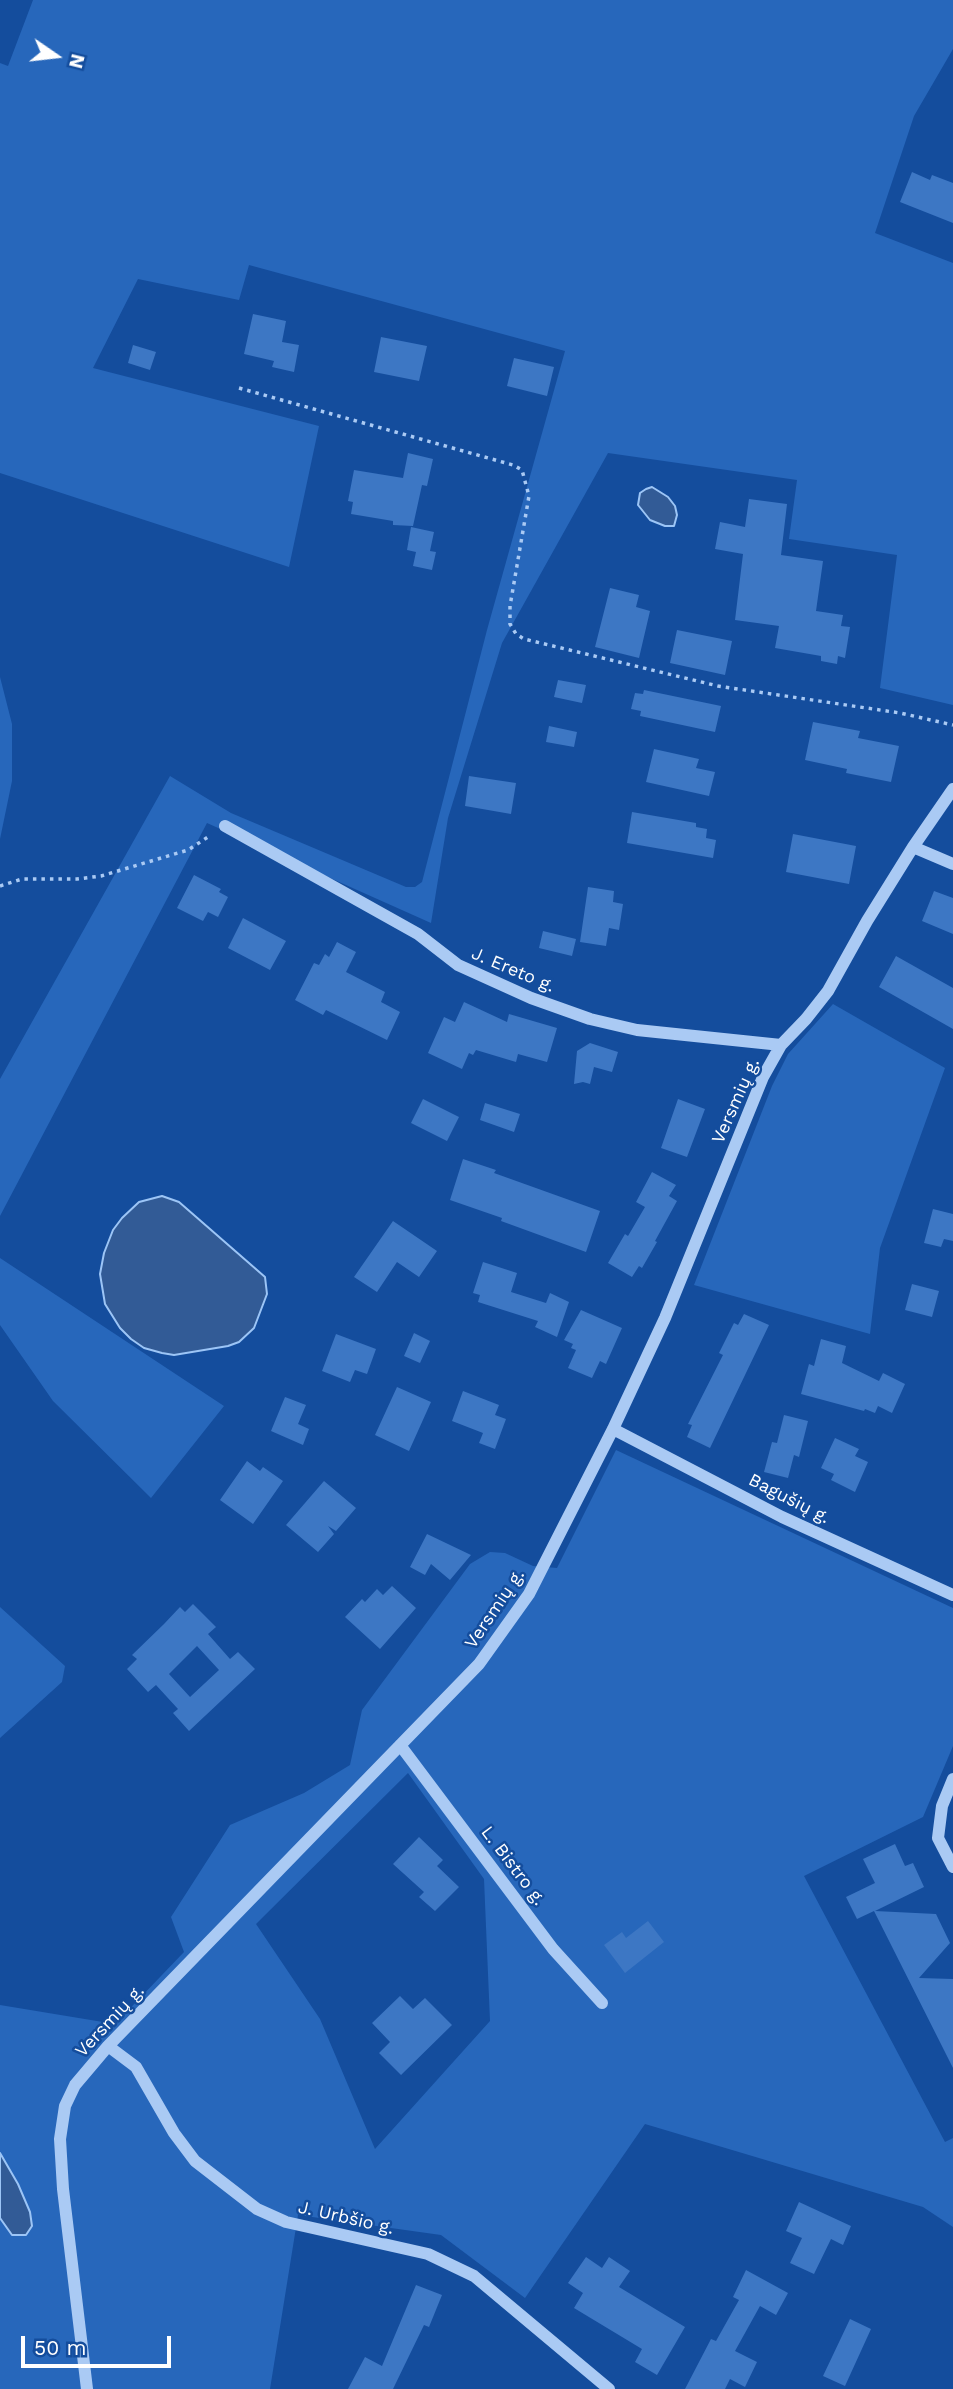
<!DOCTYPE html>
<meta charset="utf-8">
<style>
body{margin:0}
#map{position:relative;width:953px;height:2389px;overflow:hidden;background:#144d9d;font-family:"Work Sans",sans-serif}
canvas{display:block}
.north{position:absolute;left:21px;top:21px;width:70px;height:70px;-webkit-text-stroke:5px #144d9d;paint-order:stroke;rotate:104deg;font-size:19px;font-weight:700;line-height:28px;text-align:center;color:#fff}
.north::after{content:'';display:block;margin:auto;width:24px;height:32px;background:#fff;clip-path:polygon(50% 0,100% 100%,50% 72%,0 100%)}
.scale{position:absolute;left:21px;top:2336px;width:150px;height:32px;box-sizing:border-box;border:4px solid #fff;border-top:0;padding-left:9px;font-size:21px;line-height:24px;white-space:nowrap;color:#fff;-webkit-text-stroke:5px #144d9d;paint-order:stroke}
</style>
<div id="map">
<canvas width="953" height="2389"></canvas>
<div class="north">N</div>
<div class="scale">50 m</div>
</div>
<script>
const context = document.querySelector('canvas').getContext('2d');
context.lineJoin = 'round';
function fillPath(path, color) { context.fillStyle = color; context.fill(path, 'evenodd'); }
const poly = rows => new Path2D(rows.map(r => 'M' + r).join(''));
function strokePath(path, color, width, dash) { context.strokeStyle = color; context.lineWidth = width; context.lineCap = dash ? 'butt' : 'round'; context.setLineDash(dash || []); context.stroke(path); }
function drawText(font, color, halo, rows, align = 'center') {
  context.font = font + ' "Work Sans",sans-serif'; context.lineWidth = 5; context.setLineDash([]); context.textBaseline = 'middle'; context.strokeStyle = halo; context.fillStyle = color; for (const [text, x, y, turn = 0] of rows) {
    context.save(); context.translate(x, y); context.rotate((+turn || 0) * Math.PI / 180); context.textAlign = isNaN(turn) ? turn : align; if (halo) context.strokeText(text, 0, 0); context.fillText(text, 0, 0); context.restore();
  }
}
const green = poly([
 [33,0,953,0,953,49,914,116,875,233,953,263,953,705,880,688,897,555,789,539,797,480,608,453,502,643,448,818,431,923,207,823,0,1216,0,1079,170,776,231,813,406,887,415,887,422,882,487,630,565,351,249,265,239,300,138,279,93,368,319,426,289,567,0,473,0,63,8,66],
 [0,677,12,724,12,781,0,839],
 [833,1004,945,1068,880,1248,870,1334,694,1285,772,1086,788,1054],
 [0,1258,224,1406,151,1498,53,1401,0,1325],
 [616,1450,953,1608,953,1746,923,1817,804,1876,945,2142,953,2138,953,2227,923,2207,645,2124,525,2298,441,2235,298,2215,270,2389,0,2389,0,2005,115,2024,184,1952,171,1917,230,1825,304,1793,350,1765,362,1710,470,1564,490,1552,505,1553,533,1566,557,1568],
 [408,1773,484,1879,490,2021,375,2149,320,2019,256,1924],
 [0,1607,65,1666,62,1682,0,1738]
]);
const water = poly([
 [652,487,668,497,675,506,677,515,674,526,665,526,650,520,638,505,640,493,646,489,652,487],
 [162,1196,179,1202,265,1277,267,1294,254,1328,239,1342,228,1346,174,1355,162,1353,144,1348,131,1339,120,1328,105,1304,100,1274,104,1253,113,1230,122,1218,139,1202,162,1196],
 [0,2153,18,2184,30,2212,32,2226,26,2235,12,2235,0,2218,0,2153]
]);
const building = poly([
 [912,172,930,180,932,175,953,183,953,223,900,202],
 [253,314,286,321,282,342,299,345,294,372,272,367,274,361,244,354],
 [381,337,427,346,419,381,374,372],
 [133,345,156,352,150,370,128,363],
 [514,358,554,367,547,396,507,386],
 [408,453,433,459,427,486,422,485,413,526,393,525,393,521,351,514,353,502,348,501,354,470,403,478],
 [749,499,787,504,781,555,823,561,816,611,843,615,841,626,850,627,845,658,838,656,837,664,821,661,821,656,775,648,779,626,735,620,743,554,715,549,720,522,745,527],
 [411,527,434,532,430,551,436,552,432,570,413,566,416,552,407,550],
 [610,588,639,595,636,607,650,611,639,658,595,647],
 [677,630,732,641,725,675,670,663],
 [558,680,586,685,582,703,554,697],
 [644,690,721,706,715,732,640,716,641,711,631,709,635,693,643,694],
 [813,722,860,731,858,738,899,746,891,782,846,773,847,769,805,760],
 [549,726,577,732,574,747,546,742],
 [654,749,699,759,696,768,715,772,709,796,646,782],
 [469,776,516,783,511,814,465,806],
 [632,812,696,823,696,827,707,829,706,838,716,840,713,858,627,843],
 [793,834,856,846,849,884,786,872],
 [194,875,221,889,219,892,228,897,218,917,208,912,203,921,177,908],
 [588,887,614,891,613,902,623,904,619,930,609,928,606,946,580,942],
 [934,891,953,898,953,934,922,921],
 [243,918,286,941,270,970,228,948],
 [543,931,576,939,572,956,539,948],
 [337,942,356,952,346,972,385,992,381,1002,400,1012,387,1040,326,1010,323,1015,295,1000,314,963,319,965,325,954,329,957],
 [896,956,953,988,953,1029,879,987],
 [464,1002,507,1022,509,1014,557,1028,547,1062,518,1054,516,1062,476,1050,473,1055,469,1053,462,1069,428,1053,444,1017,455,1022],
 [590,1043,618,1052,612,1072,594,1067,590,1084,583,1082,574,1084,577,1051],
 [423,1099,459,1117,447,1141,411,1123],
 [678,1099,705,1109,687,1157,661,1148],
 [485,1103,520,1114,514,1132,480,1120],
 [463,1159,496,1170,494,1173,600,1211,586,1252,501,1221,502,1218,450,1200],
 [652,1172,676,1185,669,1196,677,1201,655,1241,657,1242,642,1268,639,1266,632,1277,608,1263,625,1234,628,1236,645,1207,636,1202],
 [933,1209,953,1214,953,1241,944,1239,941,1247,924,1243],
 [393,1221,437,1251,419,1277,397,1262,377,1292,354,1277],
 [483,1262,517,1273,511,1292,546,1303,550,1293,569,1302,557,1337,535,1327,538,1321,478,1302,480,1295,473,1293],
 [912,1284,939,1291,932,1317,905,1310],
 [581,1310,622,1328,606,1364,600,1361,592,1378,568,1368,576,1350,571,1348,573,1344,564,1340],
 [744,1314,769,1325,710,1448,687,1437,692,1425,688,1424,723,1355,719,1353,734,1323,738,1325],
 [414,1333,430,1341,420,1363,404,1356],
 [336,1334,376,1349,367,1374,355,1370,350,1382,322,1371],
 [821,1339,846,1346,842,1363,879,1381,883,1373,905,1384,892,1413,878,1406,875,1413,865,1409,864,1411,801,1394,809,1364,814,1366],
 [397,1387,431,1402,409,1451,375,1435],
 [463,1391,499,1405,495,1415,506,1419,495,1449,479,1443,483,1433,452,1421],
 [285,1397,306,1405,298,1424,309,1429,303,1445,271,1431],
 [784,1415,808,1421,799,1457,794,1455,788,1478,764,1472,772,1442,777,1443],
 [835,1438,859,1449,855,1456,868,1462,855,1492,831,1480,834,1474,821,1468],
 [247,1461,260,1471,263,1467,283,1481,253,1524,220,1500],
 [324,1481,356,1508,336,1531,328,1526,334,1534,318,1552,286,1525],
 [427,1534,471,1555,450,1580,431,1564,425,1575,410,1567],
 [392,1586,416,1608,380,1649,345,1617,362,1599,365,1602,377,1589,383,1595],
 [193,1604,216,1627,208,1634,230,1659,238,1652,255,1669,189,1731,173,1713,178,1709,156,1685,148,1692,127,1669,137,1659,132,1655,164,1624,180,1607,185,1612],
 [197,1646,219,1670,190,1697,169,1674],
 [419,1837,443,1860,437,1866,459,1887,435,1911,419,1897,424,1892,393,1864],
 [895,1844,905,1866,913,1863,924,1887,875,1911,936,1914,950,1943,919,1978,953,1979,953,2068,874,1911,857,1919,846,1897,875,1883,863,1859],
 [648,1921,664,1942,625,1973,604,1945,622,1932,626,1938],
 [400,1996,413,2009,425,1998,452,2025,401,2075,379,2053,390,2042,372,2023],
 [799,2202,851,2226,843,2245,831,2239,814,2274,790,2263,802,2238,786,2231],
 [586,2257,602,2268,609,2257,630,2271,619,2287,685,2327,657,2375,635,2362,642,2349,574,2308,583,2293,568,2283],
 [746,2270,788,2293,776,2315,760,2306,735,2351,757,2362,745,2387,730,2379,725,2389,685,2389,711,2339,716,2341,739,2300,733,2297],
 [416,2285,442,2295,429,2327,424,2325,393,2389,348,2389,365,2357,382,2366],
 [850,2319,871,2329,845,2386,823,2376]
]);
const path = poly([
 [239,388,513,465,522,470,529,496,510,606,510,624,516,634,524,639,718,686,900,713,953,725],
 [0,886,22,879,77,879,101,876,188,850,211,835]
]);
const minor = poly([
 [225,826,418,934,458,965,531,998,590,1019,637,1030,781,1045],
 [913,847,953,864],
 [613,1429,782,1517,953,1595],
 [400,1745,553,1949,602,2003],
 [953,1779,942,1806,938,1838,953,1867],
 [108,2046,136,2067,174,2133,195,2161,257,2209,286,2222,428,2254,474,2276,609,2389],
 [87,2389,63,2189,60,2139,65,2106,75,2085,108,2046,479,1664,529,1594,613,1429,665,1318,763,1077,781,1045,806,1019,828,991,867,921,913,847,953,789]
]);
const streetNames = [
 ["J. Ereto g.",513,970,23],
 ["Versmių g.",736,1101,-66],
 ["Bagušių g.",789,1499,27],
 ["Versmių g.",495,1609,-56],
 ["L. Bistro g.",513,1866,53],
 ["Versmių g.",110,2021,-47],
 ["J. Urbšio g.",346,2218,13]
];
fillPath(green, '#2767bb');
fillPath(water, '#325b96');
strokePath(water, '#9cc5f6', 2);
fillPath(building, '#3d77c4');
strokePath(path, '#aacaf4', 3.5, [3.5, 5]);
strokePath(minor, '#aacaf4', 12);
drawText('18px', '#fff', '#144d9d', streetNames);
</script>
